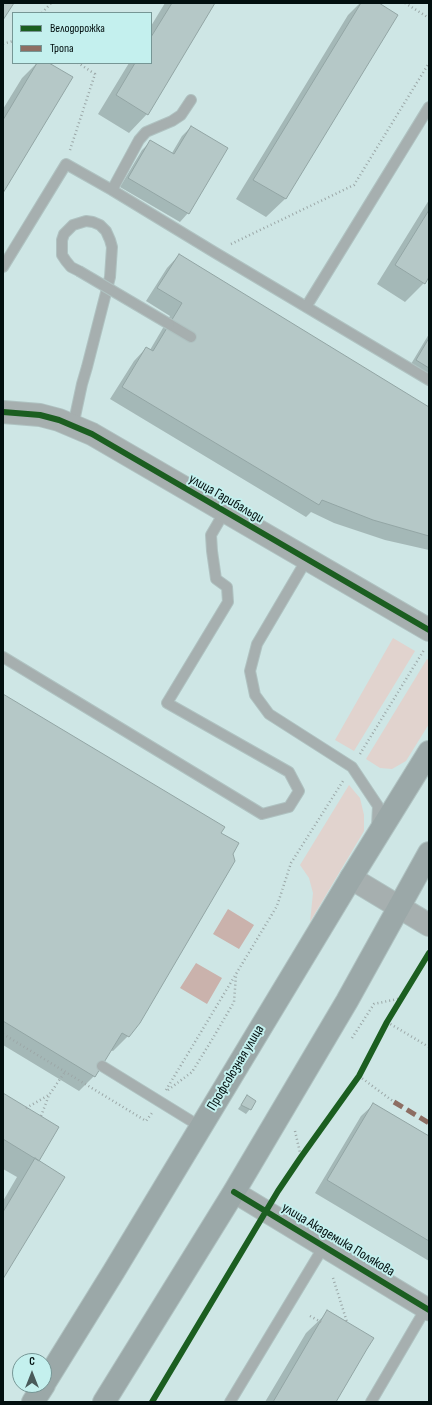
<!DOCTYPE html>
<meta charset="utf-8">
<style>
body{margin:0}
#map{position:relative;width:432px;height:1405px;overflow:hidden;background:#cee6e5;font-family:"Sofia Sans Condensed",sans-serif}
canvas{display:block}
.frame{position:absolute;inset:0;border:4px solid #020f0f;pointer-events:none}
.legend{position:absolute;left:12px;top:12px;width:140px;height:52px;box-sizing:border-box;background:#c4f0ee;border:1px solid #769695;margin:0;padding:5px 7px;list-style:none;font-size:12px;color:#020f0f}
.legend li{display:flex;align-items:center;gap:8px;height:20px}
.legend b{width:20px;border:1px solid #769695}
.north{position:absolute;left:12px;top:1353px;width:40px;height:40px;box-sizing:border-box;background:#c4f0ee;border:1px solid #769695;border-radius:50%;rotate:0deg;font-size:11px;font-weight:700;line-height:16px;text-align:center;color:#020f0f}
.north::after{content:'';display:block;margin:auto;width:14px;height:18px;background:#495a5a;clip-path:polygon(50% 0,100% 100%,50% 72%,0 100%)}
</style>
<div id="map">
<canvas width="432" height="1405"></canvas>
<div class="frame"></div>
<ul class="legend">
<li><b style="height:5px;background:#1b5e20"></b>Велодорожка</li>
<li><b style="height:5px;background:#8d6e63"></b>Тропа</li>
</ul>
<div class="north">С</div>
</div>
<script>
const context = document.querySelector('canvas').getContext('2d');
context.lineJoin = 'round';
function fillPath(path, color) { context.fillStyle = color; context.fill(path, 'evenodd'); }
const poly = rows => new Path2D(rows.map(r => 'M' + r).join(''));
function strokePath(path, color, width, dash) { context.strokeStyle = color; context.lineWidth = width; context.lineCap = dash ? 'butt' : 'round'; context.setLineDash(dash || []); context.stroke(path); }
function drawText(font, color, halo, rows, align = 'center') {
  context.font = font + ' "Sofia Sans Condensed",sans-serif'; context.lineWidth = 4; context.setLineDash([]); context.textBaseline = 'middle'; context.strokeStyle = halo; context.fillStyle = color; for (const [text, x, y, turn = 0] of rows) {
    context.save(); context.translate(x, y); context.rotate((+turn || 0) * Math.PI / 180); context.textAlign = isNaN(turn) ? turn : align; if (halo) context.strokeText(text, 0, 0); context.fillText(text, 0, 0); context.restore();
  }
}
const green = poly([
 [393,638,415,651,354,751,335,740],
 [427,659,429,660,429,724,406,761,392,769,380,768,366,759],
 [349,785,360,798,364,815,364,831,310,922,313,893,309,878,300,865]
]);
const water = poly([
 [228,909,254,925,239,949,213,934],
 [196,963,222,978,207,1004,180,988]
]);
const shadow = poly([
 [165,3,214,3,147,114,129,133,98,114,129,63,151,63,151,26],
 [360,3,377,3,397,15,285,199,266,217,236,199,348,15],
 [37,63,47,63,3,191,3,109,22,78],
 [191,127,188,213,180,222,120,187,142,150,151,141,172,153,182,136],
 [429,200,429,275,424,283,405,302,377,284],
 [179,255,429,408,429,550,385,540,334,523,311,512,306,517,110,399,134,361,146,348,150,350,170,316,146,301,167,268],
 [429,334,429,381,408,369],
 [3,695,128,1036,113,1051,110,1050,94,1076,79,1091,3,1045],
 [3,1094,38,1161,3,1277,3,1201,17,1177,3,1169],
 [247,1096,250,1109,246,1114,238,1109],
 [374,1104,429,1137,429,1261,315,1193,361,1116],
 [328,1312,334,1402,265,1402,306,1333]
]);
const building = poly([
 [3,3,14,3,3,20,3,3],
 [172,3,215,3,148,115,116,95,135,63,151,63,151,37,172,3],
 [361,3,379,3,398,15,286,199,253,180,361,3],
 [37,63,49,63,73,77,3,193,3,120,37,63],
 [191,126,228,148,189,214,128,178,150,140,174,154,191,126],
 [429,210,429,277,425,284,395,265,429,210],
 [179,254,429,407,429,536,373,520,322,500,319,505,122,387,146,347,153,351,182,303,157,288,179,254],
 [429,338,429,368,416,360,429,338],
 [3,694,225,827,221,833,239,843,233,854,235,861,140,1023,129,1037,122,1033,95,1077,3,1021,3,694],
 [3,1093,59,1127,39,1161,3,1139,3,1093],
 [247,1095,256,1101,251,1110,241,1105,247,1095],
 [373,1103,429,1136,429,1241,327,1180,373,1103],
 [35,1158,65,1177,3,1279,3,1212,35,1158],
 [327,1310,374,1338,367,1349,336,1402,273,1402,327,1310]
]);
const path = poly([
 [405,3,429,18],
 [42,13,51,3],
 [3,44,13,41],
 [70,150,95,74,78,63],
 [231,244,354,185,429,63],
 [360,754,424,650],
 [387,1022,429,1047],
 [3,1034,146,1121,152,1113],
 [352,1038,374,1004,402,998],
 [359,1076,394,1102],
 [166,1090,277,906,291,863,343,781],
 [168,1090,192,1072,213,1038,234,1002,236,975],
 [26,1108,49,1095],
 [41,1116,49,1095,65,1072],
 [295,1131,301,1157],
 [278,1191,301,1157,359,1076,387,1022,429,953],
 [333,1278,347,1322],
 [310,1316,321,1322]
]);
const service = poly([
 [112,190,139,140,146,132,172,121,181,115,191,100],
 [3,267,66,164,112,190,214,252,429,380],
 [306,307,429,107],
 [169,324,191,337],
 [73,426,82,384,87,367,110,277,112,247,110,240,106,231,100,225,93,222,86,221,73,225,64,234,62,240,62,255,66,261,71,267,79,271],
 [307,559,257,644,250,671,255,695,269,714,352,767,378,806,377,826],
 [3,657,262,814,289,807,299,791,289,772,167,703,228,602,227,587,216,579,212,551,211,535,225,511],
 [102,1066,201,1127],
 [230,1402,324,1246],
 [371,1402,426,1308]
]);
const minor = poly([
 [234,1192,429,1310]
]);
const tertiary = poly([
 [3,412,40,415,59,420,92,434,429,630],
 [351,878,429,925]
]);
const primary = poly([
 [44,1384,114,1271,351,878,429,752],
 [33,1402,44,1385],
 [104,1402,234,1192,347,1001,429,853]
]);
const serviceBridge = poly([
 [79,271,169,324]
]);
const quiet = poly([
 [394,1102,429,1123]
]);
const cycleway = poly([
 [3,412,40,415,59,420,92,434,429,630],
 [234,1192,429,1310],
 [152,1402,278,1191,301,1157,359,1076,387,1022,429,953]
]);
const streetNames = [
 ["улица Гарибальди",226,499,30],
 ["Профсоюзная улица",236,1068,-59],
 ["улица Академика Полякова",338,1240,31]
];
fillPath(green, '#e1d3ce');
fillPath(water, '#cab2ac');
fillPath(shadow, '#0003');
fillPath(building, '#b5c8c7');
strokePath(building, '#92a5a4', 1);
strokePath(service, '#afc2c1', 12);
strokePath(minor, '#afc2c1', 23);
strokePath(tertiary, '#afc2c1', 24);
strokePath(primary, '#afc2c1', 24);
strokePath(path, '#9ba7a7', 2.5, [1, 3]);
strokePath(service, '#a6afaf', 10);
strokePath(minor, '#a6afaf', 21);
strokePath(tertiary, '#a6afaf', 22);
strokePath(primary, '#9ba8a8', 22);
strokePath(serviceBridge, '#afc2c1', 12, []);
strokePath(serviceBridge, '#a6afaf', 10);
strokePath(quiet, '#8d6e63', 5, [10, 5]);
strokePath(cycleway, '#1b5e20', 6);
drawText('14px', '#020f0f', '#c4f0ee', streetNames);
</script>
